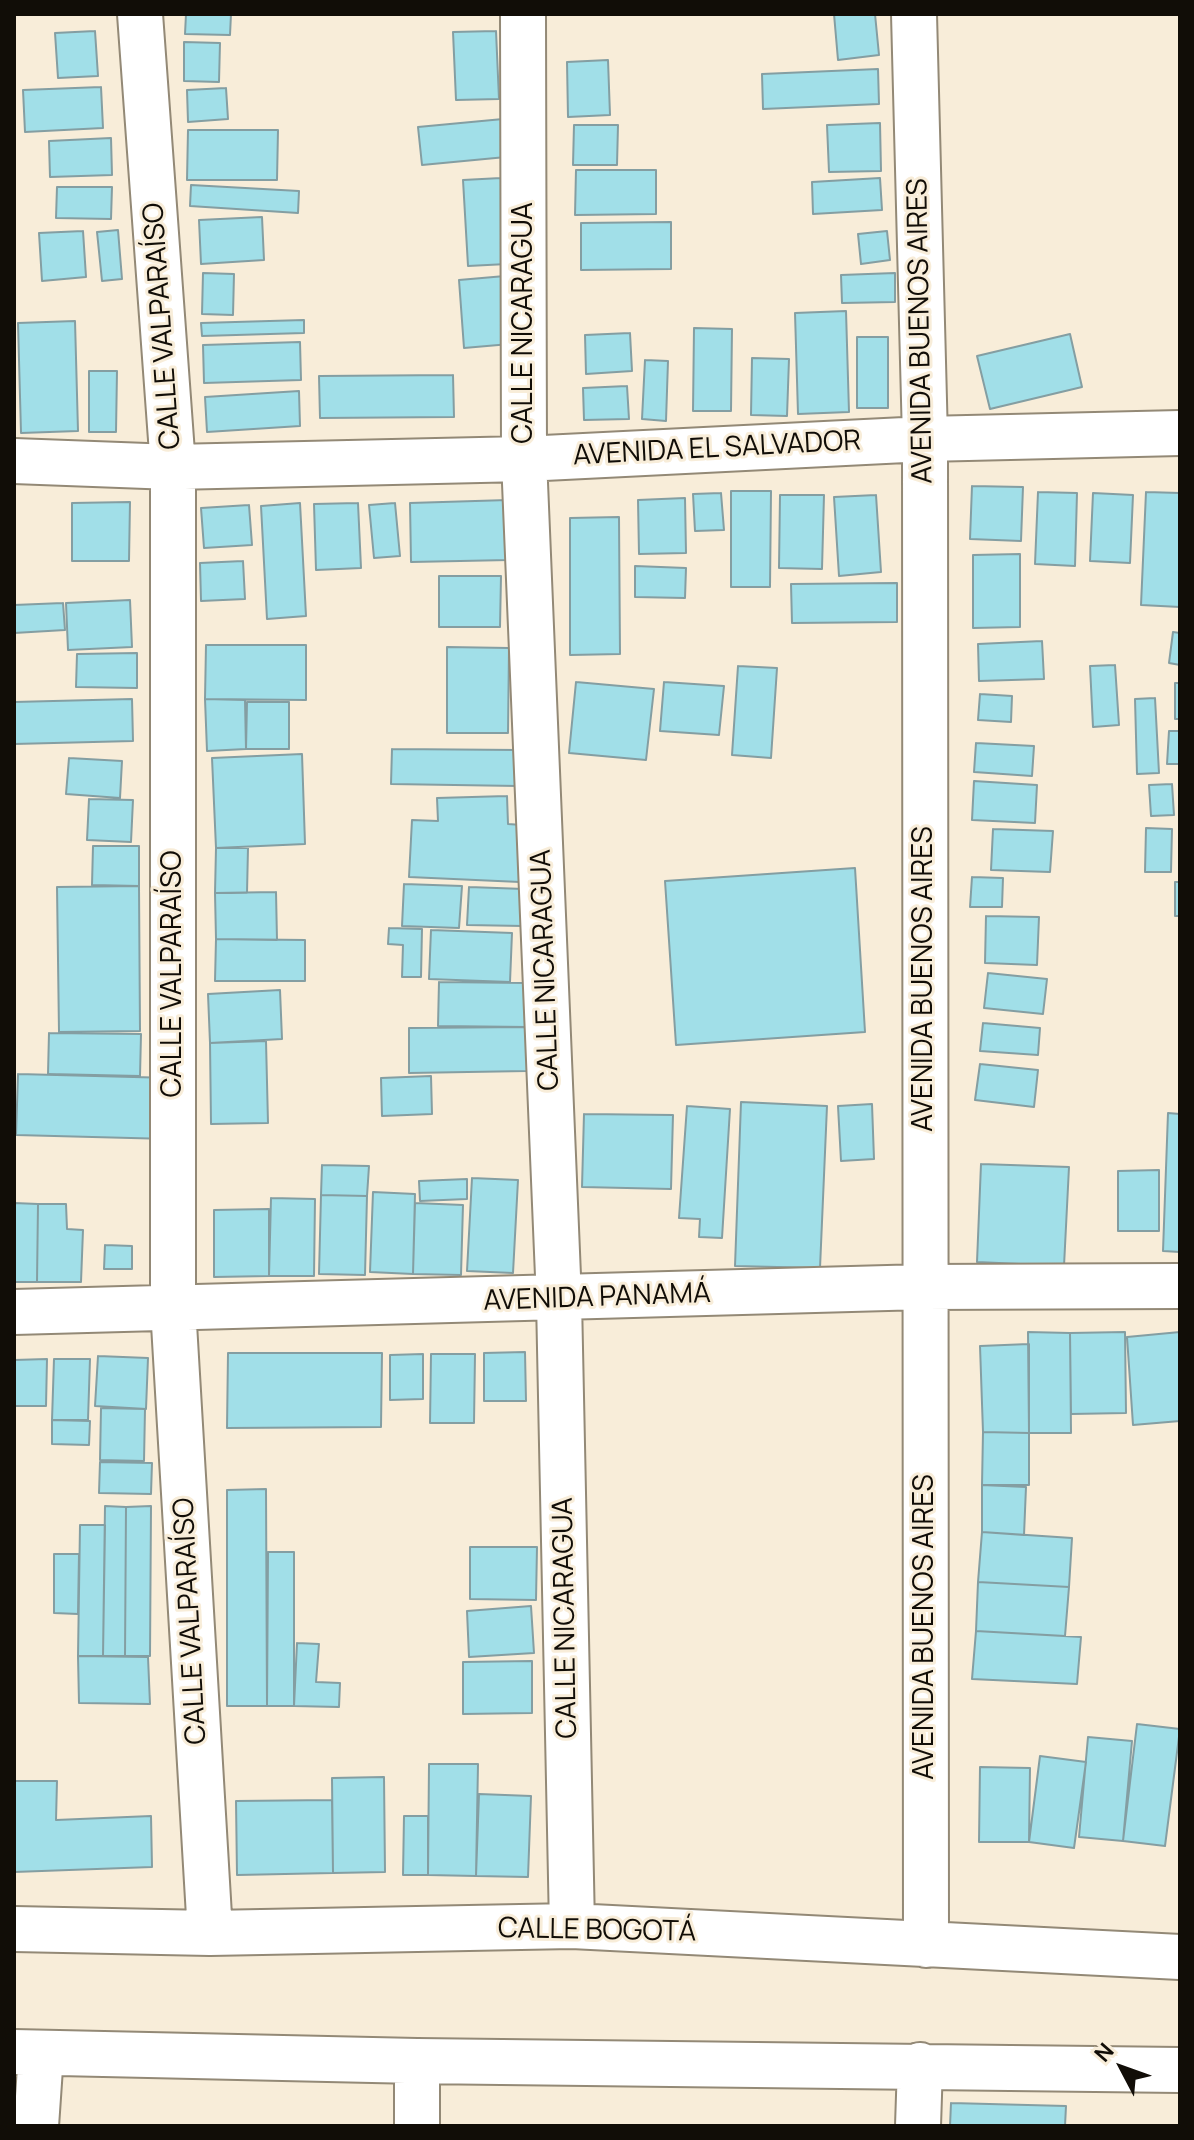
<!DOCTYPE html>
<meta charset="utf-8">
<style>
body{margin:0}
#map{position:relative;width:1194px;height:2140px;overflow:hidden;background:#f8edd9;font-family:Manrope,sans-serif}
canvas{display:block}
.frame{position:absolute;inset:0;border:16px solid #110d07;pointer-events:none}
.north{position:absolute;left:1082px;top:2028px;width:80px;height:80px;-webkit-text-stroke:6px #f8edd9;paint-order:stroke;rotate:311deg;font-size:22px;font-weight:700;line-height:32px;text-align:center;color:#110d07}
.north::after{content:'';display:block;margin:auto;width:28px;height:36px;background:#110d07;clip-path:polygon(50% 0,100% 100%,50% 72%,0 100%)}
</style>
<div id="map">
<canvas width="1194" height="2140"></canvas>
<div class="frame"></div>
<div class="north">N</div>
</div>
<script>
const context = document.querySelector('canvas').getContext('2d');
context.lineJoin = 'round';
function fillPath(path, color) { context.fillStyle = color; context.fill(path, 'evenodd'); }
const poly = rows => new Path2D(rows.map(r => 'M' + r).join(''));
function strokePath(path, color, width, dash) { context.strokeStyle = color; context.lineWidth = width; context.lineCap = dash ? 'butt' : 'round'; context.setLineDash(dash || []); context.stroke(path); }
function drawText(font, color, halo, rows, align = 'center') {
  context.font = font + ' Manrope,sans-serif'; context.lineWidth = 6; context.setLineDash([]); context.textBaseline = 'middle'; context.strokeStyle = halo; context.fillStyle = color; for (const [text, x, y, turn = 0] of rows) {
    context.save(); context.translate(x, y); context.rotate((+turn || 0) * Math.PI / 180); context.textAlign = isNaN(turn) ? turn : align; if (halo) context.strokeText(text, 0, 0); context.fillText(text, 0, 0); context.restore();
  }
}
const building = poly([
 [186,14,231,14,230,35,185,34,186,14],
 [834,14,875,14,879,55,838,60,834,14],
 [95,31,98,76,58,78,55,33,95,31],
 [496,31,499,99,456,100,453,32,496,31],
 [184,42,220,43,219,82,184,81,184,42],
 [608,60,610,115,568,117,567,62,608,60],
 [878,69,879,104,763,109,762,74,878,69],
 [101,87,103,128,25,132,23,90,101,87],
 [226,88,228,119,188,122,187,90,226,88],
 [503,119,506,157,422,165,418,127,503,119],
 [880,123,881,171,829,172,827,125,880,123],
 [574,125,618,125,617,165,573,165,574,125],
 [188,130,278,130,277,180,187,180,188,130],
 [111,138,112,175,50,177,49,141,111,138],
 [576,170,656,170,656,214,575,215,576,170],
 [501,178,507,264,468,266,463,180,501,178],
 [880,178,882,210,813,214,812,182,880,178],
 [191,185,299,191,298,213,190,206,191,185],
 [57,187,112,187,111,219,56,218,57,187],
 [262,217,264,260,201,264,199,220,262,217],
 [671,222,671,269,581,270,581,223,671,222],
 [118,230,122,279,102,281,97,232,118,230],
 [83,231,86,277,42,281,39,233,83,231],
 [887,231,890,260,861,264,858,234,887,231],
 [203,273,234,274,233,315,202,314,203,273],
 [895,273,895,302,842,303,841,275,895,273],
 [505,276,510,344,464,348,459,280,505,276],
 [846,311,849,412,798,414,795,313,846,311],
 [304,320,304,333,202,336,201,323,304,320],
 [75,321,78,431,21,433,18,323,75,321],
 [694,328,732,329,731,411,693,411,694,328],
 [630,333,632,371,586,374,585,335,630,333],
 [1070,334,1082,387,990,409,977,356,1070,334],
 [857,337,888,337,888,408,857,408,857,337],
 [300,342,301,380,204,383,203,345,300,342],
 [752,358,789,359,787,416,751,415,752,358],
 [645,360,668,361,666,421,642,419,645,360],
 [89,371,117,371,116,432,89,432,89,371],
 [453,375,454,417,320,418,319,376,453,375],
 [627,386,629,419,584,420,583,388,627,386],
 [299,391,300,426,207,432,205,397,299,391],
 [972,486,1023,487,1021,541,970,539,972,486],
 [731,491,771,491,770,587,731,587,731,491],
 [1038,492,1077,493,1075,566,1035,564,1038,492],
 [1146,492,1180,493,1180,607,1141,605,1146,492],
 [721,493,724,530,695,531,693,494,721,493],
 [1093,493,1133,495,1130,563,1090,561,1093,493],
 [780,495,824,495,822,569,779,568,780,495],
 [876,495,881,572,839,576,834,497,876,495],
 [685,498,686,553,639,554,638,500,685,498],
 [508,500,509,560,411,562,410,503,508,500],
 [130,502,129,561,72,561,72,503,130,502],
 [300,503,306,616,267,619,261,506,300,503],
 [358,503,361,568,316,570,314,504,358,503],
 [395,503,400,556,374,558,369,505,395,503],
 [249,505,252,545,204,548,201,508,249,505],
 [619,517,620,654,570,655,570,518,619,517],
 [1020,554,1020,627,973,628,973,555,1020,554],
 [243,561,245,599,201,601,200,563,243,561],
 [635,566,686,568,685,598,635,597,635,566],
 [439,576,501,576,500,627,439,627,439,576],
 [897,583,897,622,792,623,791,584,897,583],
 [130,600,132,647,68,650,66,603,130,600],
 [63,603,65,630,14,633,14,605,63,603],
 [1173,632,1180,633,1180,665,1169,663,1173,632],
 [1042,641,1044,679,979,681,978,644,1042,641],
 [206,645,306,645,306,700,205,699,206,645],
 [447,647,509,648,508,733,447,733,447,647],
 [137,653,137,688,76,687,77,654,137,653],
 [1115,665,1119,725,1093,727,1090,666,1115,665],
 [738,666,777,668,771,758,732,755,738,666],
 [576,682,654,689,646,760,569,753,576,682],
 [664,682,724,686,719,735,660,731,664,682],
 [1175,683,1180,683,1180,719,1175,719,1175,683],
 [980,694,1012,696,1011,722,978,720,980,694],
 [1155,698,1159,773,1137,774,1135,699,1155,698],
 [132,699,133,741,14,744,14,702,132,699],
 [205,699,245,700,246,749,207,751,205,699],
 [247,702,289,702,289,749,246,749,247,702],
 [1169,731,1180,731,1180,764,1167,764,1169,731],
 [976,743,1034,746,1032,776,974,772,976,743],
 [392,749,519,750,518,786,391,784,392,749],
 [302,754,305,844,216,848,212,758,302,754],
 [69,758,122,761,120,798,66,794,69,758],
 [974,781,1037,785,1035,823,972,820,974,781],
 [1172,784,1174,815,1151,816,1149,785,1172,784],
 [507,796,508,824,522,825,520,882,409,877,412,820,438,821,437,798,507,796],
 [89,799,133,800,131,842,87,840,89,799],
 [1146,828,1172,829,1171,872,1145,872,1146,828],
 [993,829,1053,831,1050,872,991,870,993,829],
 [93,846,139,846,139,886,92,885,93,846],
 [216,848,248,848,247,893,215,893,216,848],
 [855,868,865,1032,676,1045,665,881,855,868],
 [972,877,1003,878,1002,907,970,907,972,877],
 [1175,882,1180,882,1180,916,1175,916,1175,882],
 [404,884,462,886,459,928,402,926,404,884],
 [139,886,140,1031,59,1032,57,887,139,886],
 [469,887,524,889,523,926,467,925,469,887],
 [276,892,277,940,216,939,215,893,276,892],
 [986,916,1039,917,1037,965,985,963,986,916],
 [389,928,422,929,421,977,402,977,403,945,388,944,389,928],
 [431,930,512,933,510,982,429,979,431,930],
 [216,939,305,940,305,981,215,981,216,939],
 [988,973,1047,979,1043,1014,984,1008,988,973],
 [439,982,527,983,527,1027,438,1026,439,982],
 [280,990,282,1039,210,1043,208,994,280,990],
 [983,1023,1040,1028,1038,1055,980,1051,983,1023],
 [527,1027,527,1071,409,1073,409,1028,527,1027],
 [49,1033,141,1034,140,1076,48,1074,49,1033],
 [266,1041,268,1123,211,1124,210,1043,266,1041],
 [980,1064,1038,1070,1034,1107,975,1100,980,1064],
 [18,1074,172,1078,169,1139,16,1135,18,1074],
 [431,1076,432,1114,382,1116,381,1078,431,1076],
 [741,1102,827,1106,820,1268,735,1266,741,1102],
 [872,1104,874,1159,841,1161,838,1106,872,1104],
 [687,1106,730,1109,722,1238,699,1237,700,1219,679,1218,687,1106],
 [1168,1113,1180,1114,1180,1252,1163,1251,1168,1113],
 [584,1114,673,1115,671,1189,582,1187,584,1114],
 [981,1164,1069,1167,1064,1266,977,1262,981,1164],
 [322,1165,369,1166,367,1196,321,1195,322,1165],
 [1159,1170,1159,1231,1118,1231,1118,1171,1159,1170],
 [472,1178,518,1180,513,1273,467,1271,472,1178],
 [467,1179,467,1199,420,1201,419,1181,467,1179],
 [373,1192,415,1194,413,1274,370,1272,373,1192],
 [321,1195,367,1196,365,1275,319,1274,321,1195],
 [271,1198,315,1199,314,1276,269,1276,271,1198],
 [14,1203,38,1204,37,1282,14,1282,14,1203],
 [415,1203,463,1205,461,1275,413,1274,415,1203],
 [38,1204,66,1204,67,1229,83,1230,81,1282,37,1282,38,1204],
 [269,1209,269,1276,214,1277,214,1210,269,1209],
 [105,1245,132,1246,132,1269,104,1269,105,1245],
 [1028,1332,1070,1333,1071,1433,1029,1433,1028,1332],
 [1125,1332,1126,1413,1071,1414,1070,1333,1125,1332],
 [1180,1332,1180,1421,1133,1425,1127,1337,1180,1332],
 [1029,1344,1029,1433,983,1432,980,1346,1029,1344],
 [525,1352,526,1401,484,1401,484,1353,525,1352],
 [228,1353,382,1353,381,1427,227,1428,228,1353],
 [423,1354,423,1399,390,1400,390,1355,423,1354],
 [431,1354,475,1354,474,1423,430,1423,431,1354],
 [98,1356,148,1358,146,1409,95,1406,98,1356],
 [47,1359,46,1406,14,1406,14,1360,47,1359],
 [54,1359,90,1359,88,1420,52,1420,54,1359],
 [101,1408,145,1409,144,1461,100,1460,101,1408],
 [52,1420,90,1421,89,1445,52,1444,52,1420],
 [983,1432,1029,1433,1029,1485,982,1485,983,1432],
 [100,1462,152,1463,151,1494,99,1493,100,1462],
 [982,1485,1026,1487,1024,1535,982,1532,982,1485],
 [266,1489,267,1706,227,1706,227,1490,266,1489],
 [105,1506,126,1507,125,1656,103,1656,105,1506],
 [151,1506,150,1656,125,1656,126,1507,151,1506],
 [80,1525,105,1525,103,1656,78,1656,80,1525],
 [982,1532,1072,1538,1069,1587,978,1582,982,1532],
 [470,1547,537,1547,536,1600,470,1599,470,1547],
 [268,1552,294,1552,294,1706,267,1706,268,1552],
 [54,1554,79,1554,78,1614,54,1613,54,1554],
 [978,1582,1069,1587,1065,1636,976,1631,978,1582],
 [531,1606,534,1653,469,1657,467,1611,531,1606],
 [976,1631,1081,1637,1077,1684,972,1679,976,1631],
 [297,1643,319,1644,316,1682,340,1683,339,1707,294,1706,297,1643],
 [78,1656,148,1657,150,1704,79,1703,78,1656],
 [532,1661,532,1713,463,1714,463,1662,532,1661],
 [1137,1724,1180,1729,1165,1846,1123,1841,1137,1724],
 [1088,1737,1132,1741,1123,1841,1079,1837,1088,1737],
 [1040,1756,1086,1762,1074,1848,1029,1842,1040,1756],
 [429,1764,478,1764,476,1876,428,1875,429,1764],
 [980,1767,1030,1768,1029,1842,979,1842,980,1767],
 [384,1777,385,1872,333,1873,332,1778,384,1777],
 [14,1781,57,1781,56,1820,151,1816,152,1867,14,1872,14,1781],
 [479,1794,531,1796,528,1877,476,1876,479,1794],
 [332,1800,333,1873,237,1875,236,1801,332,1800],
 [404,1816,428,1816,428,1875,403,1875,404,1816],
 [951,2103,1066,2106,1065,2126,950,2126,951,2103]
]);
const minor = poly([
 [140,14,173,467,173,1307,210,1933],
 [523,14,524,459,559,1300,572,1926],
 [914,14,925,439,926,1945],
 [14,461,173,467,524,459,925,439,1180,433],
 [14,1312,924,1287,1180,1286],
 [14,1929,210,1933,572,1926,1180,1957],
 [14,2052,417,2061,1180,2070],
 [36,2126,41,2053],
 [417,2126,417,2061],
 [918,2126,920,2065]
]);
const streetNames = [
 ["CALLE NICARAGUA",524,323,-90],
 ["CALLE VALPARAÍSO",163,326,-94],
 ["AVENIDA BUENOS AIRES",921,331,-91],
 ["AVENIDA EL SALVADOR",717,449,-3],
 ["CALLE NICARAGUA",546,970,-92],
 ["CALLE VALPARAÍSO",173,974,-90],
 ["AVENIDA BUENOS AIRES",924,979,-90],
 ["AVENIDA PANAMÁ",597,1298,-2],
 ["CALLE NICARAGUA",566,1618,-91],
 ["CALLE VALPARAÍSO",191,1621,-93],
 ["AVENIDA BUENOS AIRES",925,1627,-90],
 ["CALLE BOGOTÁ",597,1931,1]
];
fillPath(building, '#a1dfe8');
strokePath(building, '#849ea2', 2);
strokePath(minor, '#938976', 48);
strokePath(minor, '#fff', 44);
drawText('28px', '#110d07', '#f8edd9', streetNames);
</script>
